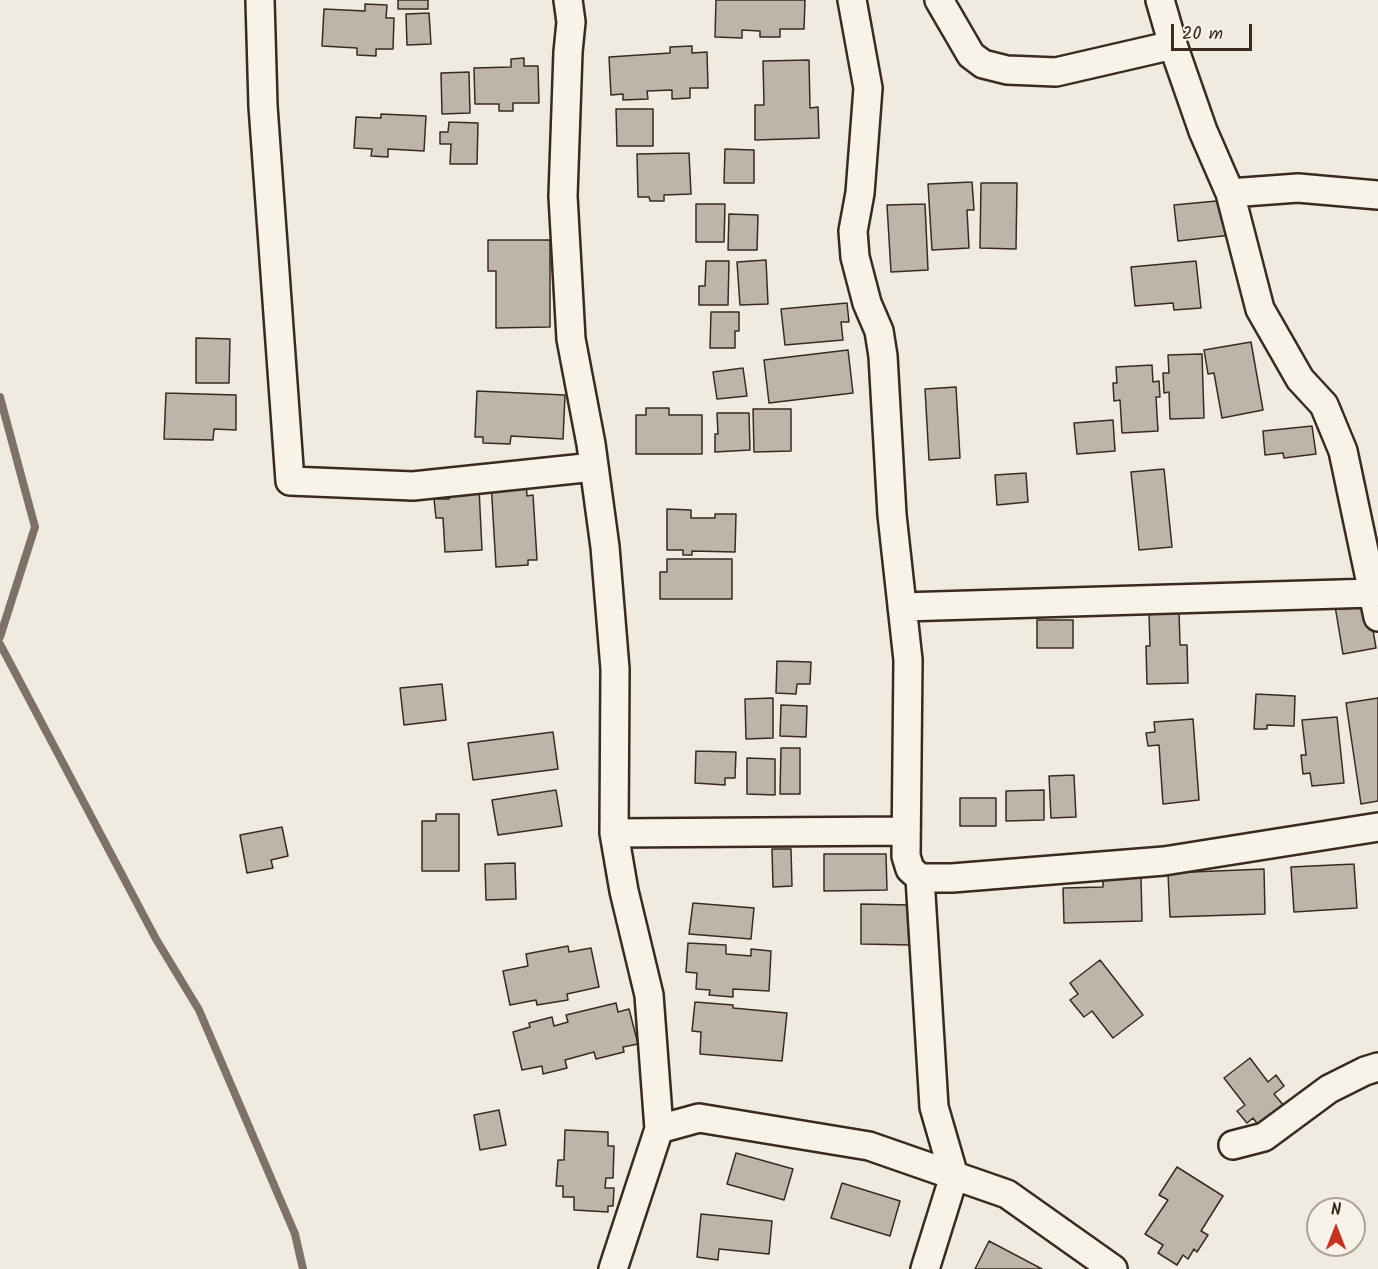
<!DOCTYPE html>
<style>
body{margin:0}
#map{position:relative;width:1378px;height:1269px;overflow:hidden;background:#efebe0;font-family:Kalam,sans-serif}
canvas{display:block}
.north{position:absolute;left:1306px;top:1197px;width:60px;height:60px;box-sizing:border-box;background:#f7f3e8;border:2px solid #aca397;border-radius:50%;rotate:0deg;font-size:16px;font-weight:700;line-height:24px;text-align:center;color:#3b2a1e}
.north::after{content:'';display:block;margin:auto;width:21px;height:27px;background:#c8321e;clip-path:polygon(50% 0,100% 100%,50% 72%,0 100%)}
.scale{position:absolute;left:1171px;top:24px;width:81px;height:27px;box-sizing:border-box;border:3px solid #3b2a1e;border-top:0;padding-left:8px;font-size:18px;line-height:21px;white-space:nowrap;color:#3b2a1e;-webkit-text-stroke:4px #f7f3e8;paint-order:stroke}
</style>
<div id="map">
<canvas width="1378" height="1269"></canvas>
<div class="north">N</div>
<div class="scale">20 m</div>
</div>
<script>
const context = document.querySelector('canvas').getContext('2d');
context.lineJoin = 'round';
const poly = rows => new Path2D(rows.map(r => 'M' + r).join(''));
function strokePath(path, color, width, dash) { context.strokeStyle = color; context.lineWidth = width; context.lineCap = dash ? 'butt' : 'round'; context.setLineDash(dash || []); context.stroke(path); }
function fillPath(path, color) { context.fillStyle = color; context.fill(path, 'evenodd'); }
const stream = poly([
 [0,397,35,527,0,637],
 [0,644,156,939,199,1010,295,1234,303,1269]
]);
const building = poly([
 [398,0,428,0,428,9,398,9,398,0],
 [716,0,805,0,804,29,780,29,780,37,760,37,760,31,742,30,742,38,715,37,716,0],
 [365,4,387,5,386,18,394,18,393,49,376,49,376,56,357,55,357,48,322,46,324,9,365,11,365,4],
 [429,13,431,44,407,45,406,14,429,13],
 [692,46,692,53,707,52,708,88,690,88,690,98,672,99,672,90,647,91,648,99,623,100,623,94,611,95,609,57,670,53,670,47,692,46],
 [524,58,524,66,538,66,539,103,513,103,513,111,499,111,499,104,475,104,474,68,511,67,511,59,524,58],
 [809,60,810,108,818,107,819,138,755,140,755,105,764,105,763,61,809,60],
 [469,72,470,113,442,114,441,73,469,72],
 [616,109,653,109,653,146,617,146,616,109],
 [381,114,426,116,424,151,388,149,388,157,371,156,372,149,354,148,356,117,381,118,381,114],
 [449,122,478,123,477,164,450,164,451,144,440,144,440,132,448,132,449,122],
 [725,149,754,150,754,183,724,183,725,149],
 [689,153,691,194,664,195,664,201,650,201,649,197,638,197,637,154,689,153],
 [972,182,974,210,967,210,969,248,932,250,928,184,972,182],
 [981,183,1017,183,1016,249,980,248,981,183],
 [1227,200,1231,235,1178,241,1174,205,1227,200],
 [696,204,725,204,724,242,696,242,696,204],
 [925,204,928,270,891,272,887,205,925,204],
 [729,214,758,215,757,250,728,250,729,214],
 [488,240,550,240,550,327,496,328,496,271,488,271,488,240],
 [766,260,768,304,740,305,737,262,766,260],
 [706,261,729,261,728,305,699,305,699,286,705,286,706,261],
 [1196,261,1201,308,1174,310,1173,303,1135,306,1131,267,1196,261],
 [847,303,849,322,841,322,843,340,785,345,781,309,847,303],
 [711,312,739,312,739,331,735,331,735,348,710,348,711,312],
 [196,338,230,339,229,383,196,383,196,338],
 [1251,342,1263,410,1222,418,1214,373,1208,374,1204,350,1251,342],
 [848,350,853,393,769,403,764,360,848,350],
 [1202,354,1204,418,1170,419,1169,392,1164,393,1163,373,1169,373,1168,355,1202,354],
 [1152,365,1153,382,1159,381,1160,397,1156,397,1158,431,1122,433,1120,400,1114,401,1113,383,1117,383,1116,367,1152,365],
 [743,368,747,396,717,399,713,372,743,368],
 [956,387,960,458,929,460,925,389,956,387],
 [477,391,565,395,563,439,511,436,510,444,483,443,483,437,475,437,477,391],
 [166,393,236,395,236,430,214,429,213,440,164,439,166,393],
 [646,408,669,408,669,415,702,415,702,454,636,454,636,415,646,415,646,408],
 [753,409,791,409,791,451,754,452,753,409],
 [717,413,749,413,750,450,715,452,715,434,718,434,717,413],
 [1113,420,1115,451,1077,454,1074,423,1113,420],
 [1312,426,1316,454,1284,458,1283,453,1265,455,1263,431,1312,426],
 [1164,469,1172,547,1139,550,1131,472,1164,469],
 [1026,473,1028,502,997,505,995,475,1026,473],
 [526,479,527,496,533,495,537,560,528,560,528,565,496,567,491,482,526,479],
 [479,488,482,550,445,552,443,518,436,518,434,499,449,499,449,490,479,488],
 [667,509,691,510,691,518,715,518,715,514,736,514,735,552,692,551,692,555,683,555,683,550,667,550,667,509],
 [667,559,732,559,732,599,660,599,660,572,667,572,667,559],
 [1368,601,1376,648,1343,654,1335,606,1368,601],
 [1179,612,1180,645,1187,645,1188,683,1147,684,1146,646,1150,646,1149,613,1179,612],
 [1037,620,1073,620,1073,648,1037,648,1037,620],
 [777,661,811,662,810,684,797,684,796,694,776,693,777,661],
 [442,684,446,720,404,725,400,688,442,684],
 [1256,694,1295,696,1294,726,1267,725,1267,729,1254,729,1256,694],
 [773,698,773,738,746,739,745,699,773,698],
 [1378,698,1378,801,1361,804,1346,703,1378,698],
 [781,705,807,706,806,737,780,736,781,705],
 [1337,717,1344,783,1312,786,1310,773,1303,774,1301,755,1306,755,1302,720,1337,717],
 [1193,719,1199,800,1163,804,1159,745,1148,746,1146,733,1155,732,1154,722,1193,719],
 [553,732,558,769,473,780,468,743,553,732],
 [781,748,800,748,800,794,780,794,781,748],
 [696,751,736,752,735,778,725,778,725,785,695,783,696,751],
 [747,758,775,759,775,795,747,794,747,758],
 [1074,775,1076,817,1051,818,1049,776,1074,775],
 [556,790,562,826,498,835,492,800,556,790],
 [1044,790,1044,820,1006,821,1006,791,1044,790],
 [960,798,996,798,996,826,960,826,960,798],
 [436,814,459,814,459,871,422,871,422,821,436,821,436,814],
 [282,827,288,856,271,860,273,868,247,873,240,835,282,827],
 [772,849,791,849,792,886,773,887,772,849],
 [824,854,886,854,887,890,824,891,824,854],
 [515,863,516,899,486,900,485,864,515,863],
 [1354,864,1357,908,1294,912,1291,867,1354,864],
 [1264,869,1265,914,1170,917,1168,873,1264,869],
 [1141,878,1142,921,1064,923,1063,888,1103,887,1103,879,1141,878],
 [693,903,754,908,751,939,689,934,693,903],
 [861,904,910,905,910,945,861,944,861,904],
 [688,943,726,945,726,954,751,956,751,949,771,951,769,991,733,989,733,997,709,995,710,990,696,989,697,973,686,972,688,943],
 [568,946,569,952,591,948,599,987,567,994,568,1000,537,1005,536,1000,510,1005,503,971,528,966,526,954,568,946],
 [1100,960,1143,1015,1113,1038,1092,1011,1084,1017,1070,1000,1078,994,1070,983,1100,960],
 [695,1002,733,1005,733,1008,787,1013,782,1061,700,1054,701,1032,692,1031,695,1002],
 [616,1003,618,1012,629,1009,638,1044,623,1047,624,1052,596,1059,594,1052,565,1060,567,1068,543,1074,542,1066,522,1070,513,1032,530,1027,529,1023,552,1017,554,1026,568,1022,566,1015,616,1003],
 [1250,1058,1268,1082,1276,1075,1284,1086,1274,1094,1284,1106,1259,1126,1253,1118,1247,1123,1237,1111,1245,1105,1224,1078,1250,1058],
 [499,1110,506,1145,480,1150,474,1115,499,1110],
 [565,1130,608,1132,608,1146,614,1146,613,1178,606,1178,605,1188,614,1188,613,1206,608,1206,608,1212,574,1210,574,1197,563,1197,563,1186,556,1186,558,1160,564,1160,565,1130],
 [736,1153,793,1169,784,1200,727,1184,736,1153],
 [1177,1167,1223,1196,1201,1231,1208,1235,1197,1252,1194,1249,1188,1259,1183,1255,1177,1265,1158,1253,1163,1245,1145,1234,1168,1200,1159,1195,1177,1167],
 [842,1183,900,1201,890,1236,831,1218,842,1183],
 [701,1214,772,1221,769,1254,719,1249,718,1260,697,1257,701,1214],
 [989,1241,1042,1269,975,1269,989,1241]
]);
const minor = poly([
 [260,0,263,106,290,481,413,486,594,467],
 [568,0,571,22,568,52,563,196,571,339,591,444,605,547,615,669,614,833,624,891,649,995,659,1129,613,1269],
 [852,0,868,88,860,193,853,231,855,257,867,303,879,331,883,356,892,515,908,660,906,856,910,869,920,878,952,878,1164,861,1378,827],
 [939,0,971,55,983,64,1007,70,1056,72,1173,45],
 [1160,0,1173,45,1203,131,1230,193,1260,309,1300,379,1324,405,1343,451,1378,617],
 [1230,193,1298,188,1378,195],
 [902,607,1373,593],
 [614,833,906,831],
 [920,878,934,1107,954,1176,925,1269],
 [659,1129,699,1118,869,1146,1007,1194,1113,1269],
 [1233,1145,1264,1137,1329,1089,1365,1071,1378,1067]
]);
strokePath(stream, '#7e7266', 8);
fillPath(building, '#bdb5aa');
strokePath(building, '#3b2a1e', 1.5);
strokePath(minor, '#3b2a1e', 32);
strokePath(minor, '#f7f3e8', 27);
</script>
